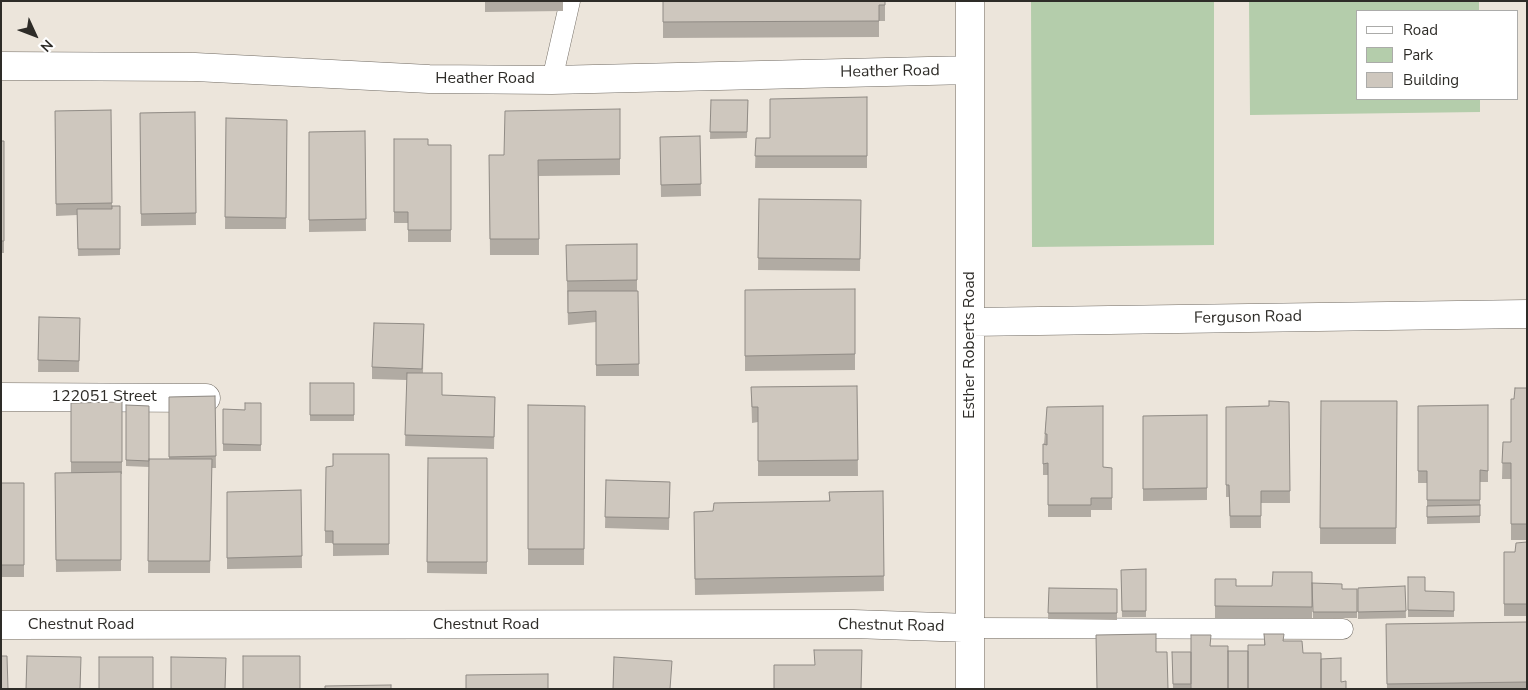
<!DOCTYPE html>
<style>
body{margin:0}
#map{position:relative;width:1528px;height:690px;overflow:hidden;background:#ece5db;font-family:"Nunito Sans",sans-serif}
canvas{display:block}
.frame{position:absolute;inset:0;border:2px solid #2e2c28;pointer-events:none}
.legend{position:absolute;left:1356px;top:10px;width:162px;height:90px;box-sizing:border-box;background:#fff;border:1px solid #ababa9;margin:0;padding:6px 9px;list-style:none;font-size:15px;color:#2e2c28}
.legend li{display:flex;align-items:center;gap:10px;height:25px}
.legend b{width:25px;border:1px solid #ababa9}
.north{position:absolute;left:10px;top:10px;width:50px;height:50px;-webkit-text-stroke:4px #fff;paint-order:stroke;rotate:133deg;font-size:14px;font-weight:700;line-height:20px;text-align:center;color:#2e2c28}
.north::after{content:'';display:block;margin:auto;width:18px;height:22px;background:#2e2c28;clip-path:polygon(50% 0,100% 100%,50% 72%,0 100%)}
</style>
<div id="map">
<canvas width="1528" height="690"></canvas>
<div class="frame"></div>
<ul class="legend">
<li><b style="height:6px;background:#fff"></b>Road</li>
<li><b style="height:14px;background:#b4cdab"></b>Park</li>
<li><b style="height:14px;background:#cec7be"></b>Building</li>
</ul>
<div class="north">N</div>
</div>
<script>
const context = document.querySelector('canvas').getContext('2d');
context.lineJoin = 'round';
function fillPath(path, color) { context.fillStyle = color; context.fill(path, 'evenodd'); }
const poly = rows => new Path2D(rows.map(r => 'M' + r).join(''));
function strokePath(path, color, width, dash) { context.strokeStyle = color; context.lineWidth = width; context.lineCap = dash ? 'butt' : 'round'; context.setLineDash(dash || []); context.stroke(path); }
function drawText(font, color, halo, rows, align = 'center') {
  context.font = font + ' "Nunito Sans",sans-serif'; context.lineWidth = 4; context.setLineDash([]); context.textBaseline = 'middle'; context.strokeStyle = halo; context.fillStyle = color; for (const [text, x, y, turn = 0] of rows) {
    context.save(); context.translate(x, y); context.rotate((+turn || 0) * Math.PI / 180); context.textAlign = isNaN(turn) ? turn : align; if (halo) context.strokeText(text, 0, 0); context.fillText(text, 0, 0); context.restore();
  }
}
const green = poly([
 [1031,1,1214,1,1214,245,1032,247],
 [1249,1,1479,1,1479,11,1357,11,1357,99,1480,99,1480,112,1250,115]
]);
const lane = poly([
 [552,80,570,1],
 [970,628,1343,629]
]);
const street = poly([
 [970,1,970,689],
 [1,66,195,67,429,79,552,80,970,70],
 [970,322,1527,314],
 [1,397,206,398],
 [1,625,853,624,970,628]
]);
const wall = poly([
 [485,1,563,1,563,11,485,12],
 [663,1,885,1,885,21,879,21,879,37,663,38],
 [867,97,867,168,755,168,756,138,770,138],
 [711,100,748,100,747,138,710,139],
 [620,109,620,175,539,176,539,255,490,255,489,155,504,155],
 [111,110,112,206,120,206,120,255,78,256,77,215,56,216,55,111],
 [195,112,196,225,141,226,140,113],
 [226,118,287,120,286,229,225,229],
 [365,131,366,231,309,232,309,132],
 [700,136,701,196,661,197,660,137],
 [394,139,428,145,451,145,451,242,408,242,408,223,394,223],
 [1,141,4,141,4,253,1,253],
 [759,199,861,200,860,271,758,270],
 [637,244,637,291,638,291,639,376,596,376,596,322,568,325,566,245],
 [855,289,855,370,745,371,745,290],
 [39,317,80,330,79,372,38,372],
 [424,324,423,373,442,395,495,397,494,449,405,446,407,380,372,379,372,367],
 [310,383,354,383,354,421,310,421],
 [857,386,858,476,758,476,758,422,752,423,751,387],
 [1527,388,1527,540,1511,540,1511,479,1502,479,1503,442,1511,442,1514,399],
 [215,396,216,468,212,468,210,573,148,573,149,459,169,459,169,397],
 [1321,401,1397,401,1396,544,1320,544],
 [122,402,122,474,121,474,121,571,56,572,55,473,71,473,71,403],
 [1289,402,1290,503,1261,503,1261,528,1230,528,1229,497,1226,497,1226,407,1269,406],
 [261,403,261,451,223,451,223,409,245,410],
 [126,405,149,406,149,467,126,466],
 [528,405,585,406,584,565,528,565],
 [1488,405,1488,482,1480,482,1480,523,1427,524,1427,483,1418,483,1418,406],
 [1047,407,1103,467,1112,468,1112,510,1091,510,1091,517,1048,517,1048,475,1043,475,1043,456],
 [1207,415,1207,500,1143,501,1143,416],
 [389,454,389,555,333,556,333,543,325,543,325,531,333,466],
 [428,458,487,458,487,574,427,573],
 [606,480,670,482,669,530,605,528],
 [1,483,24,483,24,577,1,577],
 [301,490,302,568,227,569,227,492],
 [883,491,884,591,695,595,694,512,713,511,829,502,829,492],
 [1527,542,1527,616,1504,616,1504,552,1515,552],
 [1146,569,1146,617,1122,617,1121,570],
 [1312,572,1312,618,1215,618,1215,579,1236,586,1272,586],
 [1408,577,1425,591,1454,592,1454,617,1408,617],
 [1312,583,1342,589,1357,589,1357,618,1313,618],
 [1405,586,1406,618,1358,619,1358,588],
 [1049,588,1117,589,1117,620,1048,619],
 [1527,622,1527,689,1387,689,1386,624],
 [1264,634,1284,641,1303,653,1321,689,1173,689,1172,652,1191,652,1211,646,1228,651,1248,651,1264,645]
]);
const building = poly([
 [663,1,885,1,885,5,879,5,879,21,663,22,663,1],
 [867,97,867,156,755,156,756,138,770,138,770,99,867,97],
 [711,100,748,100,747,132,710,132,711,100],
 [620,109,620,159,538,160,539,239,490,239,489,155,504,155,505,111,620,109],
 [111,110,112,203,56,204,55,111,111,110],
 [195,112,196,213,141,214,140,113,195,112],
 [226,118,287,120,286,218,225,217,226,118],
 [365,131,366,219,309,220,309,132,365,131],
 [700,136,701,184,661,185,660,137,700,136],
 [394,139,428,139,428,145,451,145,451,230,408,230,408,212,394,212,394,139],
 [1,141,4,141,4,241,1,241,1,141],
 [759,199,861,200,860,259,758,258,759,199],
 [112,206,120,206,120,249,78,249,77,209,112,209,112,206],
 [637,244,637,280,567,281,566,245,637,244],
 [855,289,855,354,745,356,745,290,855,289],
 [568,291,638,291,639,364,596,365,596,311,568,313,568,291],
 [39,317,80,318,79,361,38,360,39,317],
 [374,323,424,324,422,369,372,367,374,323],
 [407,373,442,373,442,395,495,397,494,437,405,435,407,373],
 [310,383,354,383,354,415,310,415,310,383],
 [857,386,858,460,758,461,758,407,752,407,751,387,857,386],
 [1515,388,1527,388,1527,524,1511,524,1511,463,1502,463,1503,442,1511,442,1511,399,1514,399,1515,388],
 [215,396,216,456,169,457,169,397,215,396],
 [1269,401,1289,402,1290,491,1261,491,1261,516,1230,516,1229,485,1226,485,1226,407,1269,406,1269,401],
 [1321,401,1397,401,1396,528,1320,528,1321,401],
 [122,402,122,462,71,462,71,403,122,402],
 [245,403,261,403,261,445,223,444,223,409,245,410,245,403],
 [126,405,149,406,149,461,126,460,126,405],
 [528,405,585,406,584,549,528,549,528,405],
 [1488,405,1488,471,1480,470,1480,500,1427,500,1427,471,1418,471,1418,406,1488,405],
 [1103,406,1103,467,1112,468,1112,498,1091,498,1091,505,1048,505,1048,463,1043,464,1043,444,1047,445,1047,434,1045,434,1047,407,1103,406],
 [1207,415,1207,488,1143,489,1143,416,1207,415],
 [333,454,389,454,389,544,333,544,333,531,325,531,326,467,333,466,333,454],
 [428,458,487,458,487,562,427,562,428,458],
 [149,459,212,459,210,561,148,561,149,459],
 [121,472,121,560,56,560,55,473,121,472],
 [606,480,670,482,669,518,605,517,606,480],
 [1,483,24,483,24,565,1,565,1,483],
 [301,490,302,556,227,558,227,492,301,490],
 [883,491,884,576,695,579,694,512,713,511,714,503,830,501,829,492,883,491],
 [1480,505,1480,516,1427,517,1427,506,1480,505],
 [1527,542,1527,604,1504,604,1504,552,1515,552,1516,543,1527,542],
 [1146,569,1146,611,1122,611,1121,570,1146,569],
 [1273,572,1312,572,1312,607,1215,606,1215,579,1236,579,1236,586,1272,586,1273,572],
 [1408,577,1425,577,1425,591,1454,592,1454,611,1408,610,1408,577],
 [1312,583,1342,584,1342,589,1357,589,1357,612,1313,612,1312,583],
 [1405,586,1406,611,1358,612,1358,588,1405,586],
 [1049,588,1117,589,1117,613,1048,613,1049,588],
 [1527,622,1527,682,1387,684,1386,624,1527,622],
 [1156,634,1156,652,1167,652,1168,689,1097,689,1096,635,1156,634],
 [1264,634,1284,634,1283,641,1302,641,1303,653,1321,653,1321,689,1248,689,1248,645,1265,645,1264,634],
 [1191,635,1211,635,1210,646,1228,646,1228,689,1191,689,1191,635],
 [814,650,862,650,861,689,774,689,774,665,815,665,814,650],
 [1228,651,1248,651,1248,689,1228,689,1228,651],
 [1172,652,1191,652,1191,684,1173,684,1172,652],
 [1,656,7,656,8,689,1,689,1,656],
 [27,656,81,657,80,689,26,689,27,656],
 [243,656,300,656,300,689,243,689,243,656],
 [99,657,153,657,153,689,99,689,99,657],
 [171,657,226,658,225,689,171,689,171,657],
 [614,657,672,661,670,689,613,689,614,657],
 [1341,658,1341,682,1346,681,1346,689,1321,689,1321,659,1341,658],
 [548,674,548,689,466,689,466,675,548,674],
 [391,685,391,689,325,689,325,686,391,685]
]);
const streetNames = [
 ["Heather Road",890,72,-1],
 ["Heather Road",485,79],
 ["Ferguson Road",1248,318,-1],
 ["Esther Roberts Road",970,345,-90],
 ["122051 Street",104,397],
 ["Chestnut Road",81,625],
 ["Chestnut Road",486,625],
 ["Chestnut Road",891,626,1]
];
fillPath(green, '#b4cdab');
strokePath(lane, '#716b63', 21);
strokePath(street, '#716b63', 29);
strokePath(lane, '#fff', 20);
strokePath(street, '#fff', 28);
fillPath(wall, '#b1aba3');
fillPath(building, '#cec7be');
strokePath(building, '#908b85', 1);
drawText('16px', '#2e2c28', '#fff', streetNames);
</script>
